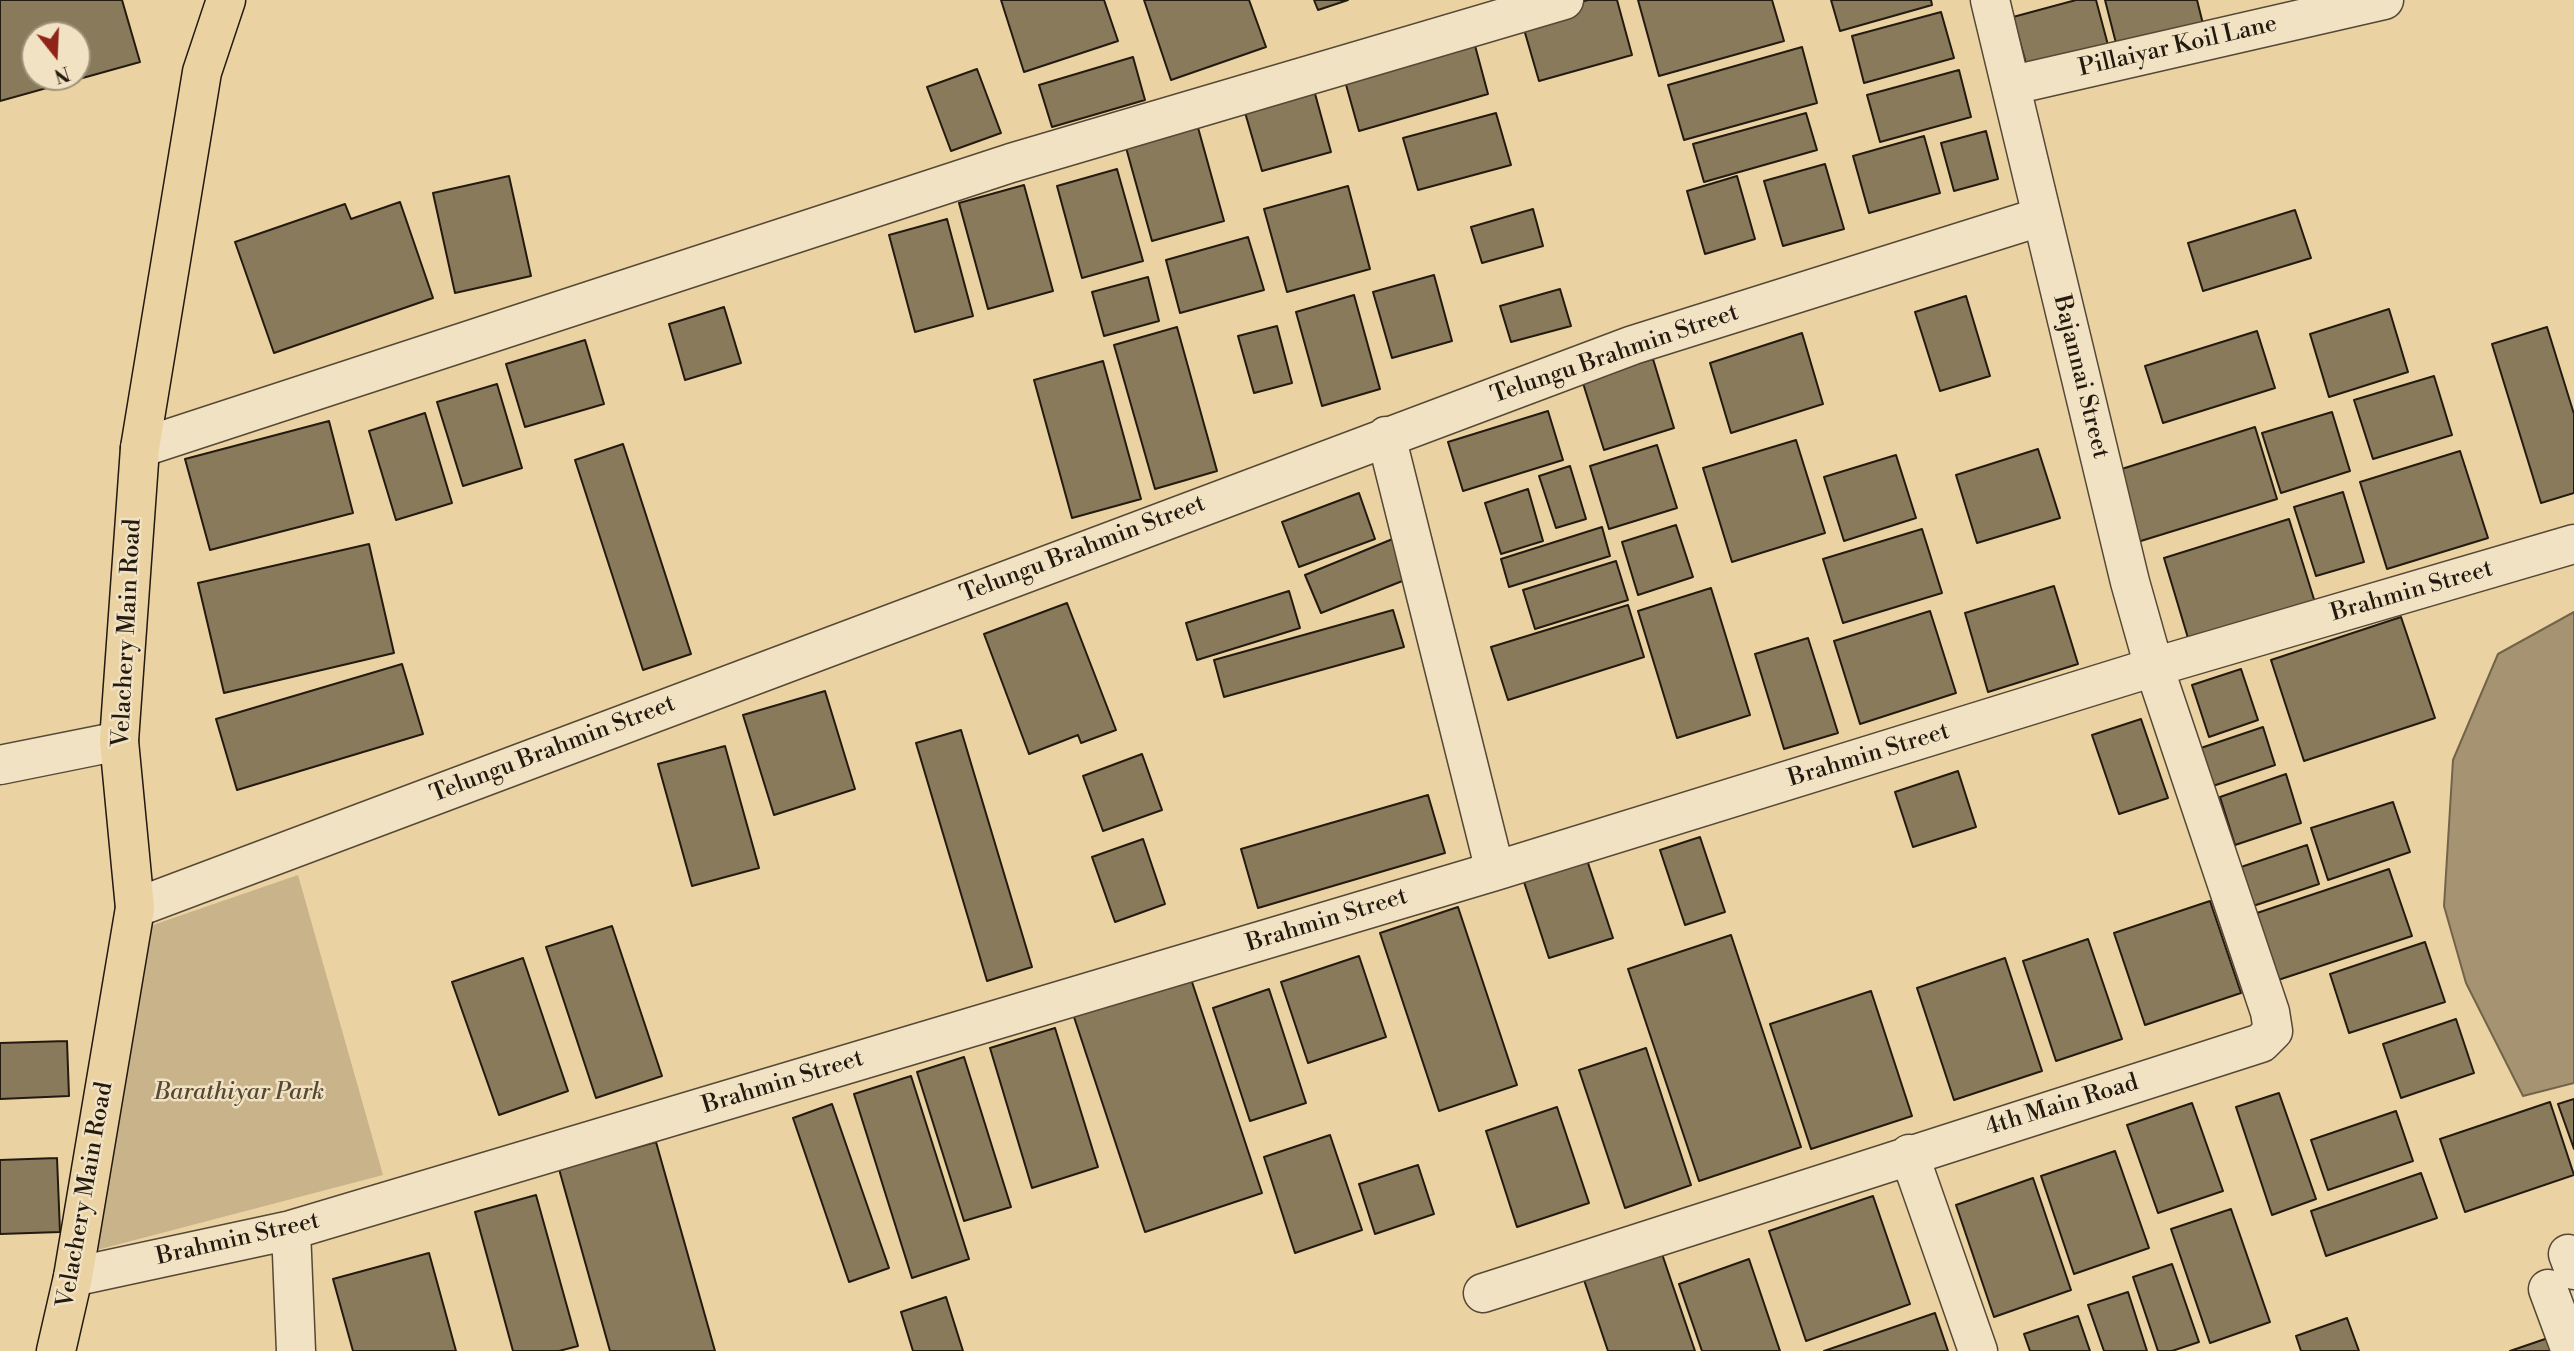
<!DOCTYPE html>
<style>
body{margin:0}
#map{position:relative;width:2574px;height:1351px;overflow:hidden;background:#ead2a3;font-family:"Libre Bodoni",serif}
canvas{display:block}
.north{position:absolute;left:21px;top:21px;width:70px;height:70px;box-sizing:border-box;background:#f1e2c3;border:2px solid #9f927b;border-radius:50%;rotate:162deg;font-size:19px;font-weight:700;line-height:28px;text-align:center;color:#231a10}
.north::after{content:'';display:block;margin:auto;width:24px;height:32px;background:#8f2418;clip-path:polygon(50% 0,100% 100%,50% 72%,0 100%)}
</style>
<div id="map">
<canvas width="2574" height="1351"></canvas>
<div class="north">N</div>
</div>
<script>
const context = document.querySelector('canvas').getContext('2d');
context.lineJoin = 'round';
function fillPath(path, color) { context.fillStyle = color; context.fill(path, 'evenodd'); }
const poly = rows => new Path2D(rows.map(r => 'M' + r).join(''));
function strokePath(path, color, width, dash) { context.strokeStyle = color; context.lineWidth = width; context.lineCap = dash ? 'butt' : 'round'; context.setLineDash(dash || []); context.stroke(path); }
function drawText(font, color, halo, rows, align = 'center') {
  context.font = font + ' "Libre Bodoni",serif'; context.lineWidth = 5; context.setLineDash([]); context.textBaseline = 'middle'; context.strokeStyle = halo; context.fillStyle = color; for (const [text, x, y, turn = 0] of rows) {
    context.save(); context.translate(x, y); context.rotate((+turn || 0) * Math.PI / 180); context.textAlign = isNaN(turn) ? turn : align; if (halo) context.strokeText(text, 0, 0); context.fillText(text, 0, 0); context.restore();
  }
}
const green = poly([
 [298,875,383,1175,93,1251,150,926]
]);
const water = poly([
 [2574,612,2574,1083,2523,1096,2466,983,2444,906,2453,760,2498,654,2574,612]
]);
const building = poly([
 [0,0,122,0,140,62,0,101,0,0],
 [35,35,77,35,77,77,35,77,35,35],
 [1001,0,1104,0,1118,41,1024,72,1001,0],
 [1144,0,1249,0,1266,47,1171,80,1144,0],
 [1314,0,1348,0,1318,10,1314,0],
 [1588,0,1617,0,1632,55,1539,81,1521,19,1588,0],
 [1638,0,1772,0,1784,41,1659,76,1638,0],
 [1831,0,1931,0,1932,5,1840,31,1831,0],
 [2076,0,2096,0,2108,45,2027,67,2013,17,2076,0],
 [2105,0,2197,0,2204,28,2118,51,2105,0],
 [1941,12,1954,58,1864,83,1852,36,1941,12],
 [1473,38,1488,94,1359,131,1343,74,1473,38],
 [1802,47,1817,103,1684,140,1668,85,1802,47],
 [1133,57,1145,100,1052,127,1039,85,1133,57],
 [977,69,1001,133,951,151,927,87,977,69],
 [1959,70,1971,117,1880,142,1867,95,1959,70],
 [1314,90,1331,152,1262,171,1244,109,1314,90],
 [1496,113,1511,165,1418,190,1403,138,1496,113],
 [1806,113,1817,150,1704,182,1693,144,1806,113],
 [1197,124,1224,221,1152,241,1125,144,1197,124],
 [1986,131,1998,179,1954,191,1941,143,1986,131],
 [1924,136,1940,193,1869,213,1853,156,1924,136],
 [1825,164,1844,229,1783,246,1764,181,1825,164],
 [1117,169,1143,261,1082,278,1057,186,1117,169],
 [509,176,531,276,455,293,433,193,509,176],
 [1737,176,1755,239,1705,254,1687,191,1737,176],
 [1024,185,1053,291,988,309,959,203,1024,185],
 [1348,186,1370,269,1287,292,1264,209,1348,186],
 [400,202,433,298,274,353,235,242,345,204,351,219,400,202],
 [1533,209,1543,246,1482,263,1471,227,1533,209],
 [2295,210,2311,258,2203,291,2188,243,2295,210],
 [947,219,973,316,915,332,889,235,947,219],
 [1248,237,1264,290,1180,313,1166,260,1248,237],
 [1434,275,1452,341,1392,358,1373,292,1434,275],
 [1148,277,1159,321,1104,336,1092,292,1148,277],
 [1560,289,1571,326,1511,342,1500,306,1560,289],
 [1354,295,1380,389,1322,406,1296,312,1354,295],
 [1966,296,1990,376,1940,391,1915,312,1966,296],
 [724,307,741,363,685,380,669,324,724,307],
 [2389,309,2408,372,2329,397,2310,334,2389,309],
 [1277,326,1292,383,1254,393,1238,336,1277,326],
 [1177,327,1217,471,1155,489,1114,345,1177,327],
 [2547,327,2574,414,2574,493,2541,503,2492,344,2547,327],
 [2257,331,2275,388,2163,423,2145,366,2257,331],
 [1802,333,1823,404,1731,433,1710,363,1802,333],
 [585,340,604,404,525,427,506,364,585,340],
 [1653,359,1674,428,1604,450,1582,380,1653,359],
 [1103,361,1141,499,1072,518,1034,380,1103,361],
 [2434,376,2452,435,2373,459,2354,400,2434,376],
 [497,384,522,468,463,486,437,402,497,384],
 [1548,411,1563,460,1463,491,1448,442,1548,411],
 [2332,412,2350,471,2281,493,2262,433,2332,412],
 [425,413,452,503,396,520,369,431,425,413],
 [329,421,353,513,210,550,185,459,329,421],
 [2255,427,2277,499,2131,544,2109,473,2255,427],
 [1796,440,1825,533,1732,562,1703,468,1796,440],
 [623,444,691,654,643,670,575,460,623,444],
 [1657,445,1677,508,1609,529,1590,466,1657,445],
 [2038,449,2060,518,1977,543,1956,475,2038,449],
 [2460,451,2488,538,2387,569,2360,482,2460,451],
 [1896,455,1916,518,1844,541,1824,477,1896,455],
 [1570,466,1586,519,1556,528,1539,476,1570,466],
 [1528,489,1543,541,1501,554,1485,503,1528,489],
 [2343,492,2364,562,2316,576,2294,507,2343,492],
 [1359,493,1375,539,1299,567,1282,522,1359,493],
 [2289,519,2317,609,2191,648,2164,558,2289,519],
 [1676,525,1693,577,1638,595,1622,542,1676,525],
 [1602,527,1610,556,1509,587,1501,559,1602,527],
 [1922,529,1942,593,1843,623,1823,559,1922,529],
 [1395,538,1410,578,1321,613,1305,575,1395,538],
 [369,544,394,653,224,693,198,583,369,544],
 [1616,561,1628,600,1535,629,1523,590,1616,561],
 [2054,586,2078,664,1988,692,1965,613,2054,586],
 [1711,588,1750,715,1677,738,1638,611,1711,588],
 [1289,591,1300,628,1197,660,1186,623,1289,591],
 [1067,603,1116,730,1081,743,1078,735,1029,754,984,634,1067,603],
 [1628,605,1644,657,1508,700,1491,647,1628,605],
 [1393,610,1404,647,1224,697,1214,660,1393,610],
 [1930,611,1956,693,1860,724,1834,641,1930,611],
 [2401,617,2435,718,2304,761,2271,660,2401,617],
 [1808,638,1838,733,1784,749,1755,654,1808,638],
 [402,664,423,734,237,790,216,719,402,664],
 [2241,669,2258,720,2209,737,2192,685,2241,669],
 [825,691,855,789,774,815,743,715,825,691],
 [2141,719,2168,798,2119,814,2092,735,2141,719],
 [2263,727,2275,765,2204,789,2192,751,2263,727],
 [961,730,1032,967,987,981,916,743,961,730],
 [725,746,759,868,692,886,658,764,725,746],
 [1142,754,1162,810,1103,831,1083,776,1142,754],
 [1958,771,1976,827,1913,847,1895,792,1958,771],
 [2286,774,2301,823,2235,845,2220,797,2286,774],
 [1428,795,1445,853,1258,908,1241,849,1428,795],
 [2393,802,2410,852,2328,880,2311,828,2393,802],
 [1700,837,1725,912,1685,925,1660,850,1700,837],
 [1143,839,1165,904,1115,922,1092,857,1143,839],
 [2307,845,2319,884,2244,909,2232,870,2307,845],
 [1587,860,1613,938,1549,958,1524,882,1587,860],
 [2389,869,2412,936,2275,981,2254,914,2389,869],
 [2210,901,2241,993,2145,1025,2114,933,2210,901],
 [1458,907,1517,1085,1439,1111,1380,933,1458,907],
 [612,926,662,1076,596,1098,546,947,612,926],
 [1731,935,1801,1147,1699,1181,1628,969,1731,935],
 [2088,939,2122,1039,2056,1061,2023,961,2088,939],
 [2425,942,2445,1002,2349,1033,2330,974,2425,942],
 [1359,956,1386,1037,1308,1063,1281,982,1359,956],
 [523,958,568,1091,499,1115,452,982,523,958],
 [2005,958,2042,1071,1954,1100,1917,988,2005,958],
 [1190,976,1262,1193,1145,1232,1073,1014,1190,976],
 [1269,989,1306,1103,1250,1121,1213,1008,1269,989],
 [1871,991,1912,1116,1811,1149,1770,1024,1871,991],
 [2456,1019,2474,1073,2401,1098,2383,1044,2456,1019],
 [1055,1028,1098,1167,1032,1188,990,1048,1055,1028],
 [67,1041,69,1096,0,1099,0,1043,67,1041],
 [1646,1048,1691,1185,1625,1208,1579,1070,1646,1048],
 [964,1057,1011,1207,964,1221,917,1072,964,1057],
 [911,1076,969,1259,912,1278,854,1094,911,1076],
 [2279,1093,2316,1199,2272,1215,2236,1107,2279,1093],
 [2574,1099,2574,1149,2558,1104,2574,1099],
 [2550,1102,2574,1175,2465,1212,2440,1139,2550,1102],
 [2192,1103,2223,1191,2158,1213,2127,1125,2192,1103],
 [832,1104,889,1268,849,1282,793,1118,832,1104],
 [1557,1107,1589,1203,1517,1227,1486,1131,1557,1107],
 [2396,1111,2413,1161,2328,1190,2311,1140,2396,1111],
 [1330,1135,1362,1230,1295,1253,1264,1157,1330,1135],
 [656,1142,715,1351,610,1351,559,1169,656,1142],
 [2115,1151,2149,1248,2074,1274,2041,1176,2115,1151],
 [57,1158,60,1232,0,1234,0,1160,57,1158],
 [1418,1165,1434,1214,1375,1234,1359,1184,1418,1165],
 [2421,1173,2437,1218,2326,1256,2311,1211,2421,1173],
 [2033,1178,2071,1290,1994,1317,1956,1205,2033,1178],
 [536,1195,578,1346,559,1351,513,1351,475,1212,536,1195],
 [1873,1196,1910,1304,1806,1341,1769,1231,1873,1196],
 [2231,1209,2270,1322,2210,1343,2171,1229,2231,1209],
 [1660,1248,1695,1351,1608,1351,1582,1274,1660,1248],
 [429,1253,456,1351,353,1351,333,1279,429,1253],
 [1749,1259,1780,1351,1702,1351,1679,1284,1749,1259],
 [2172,1264,2199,1342,2172,1351,2158,1351,2133,1277,2172,1264],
 [2128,1292,2147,1351,2104,1351,2088,1305,2128,1292],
 [946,1297,963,1351,913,1351,901,1312,946,1297],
 [1935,1313,1948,1351,1824,1351,1935,1313],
 [2078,1316,2090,1351,2030,1351,2024,1334,2078,1316],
 [2347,1318,2359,1351,2301,1351,2296,1336,2347,1318],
 [2548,1338,2553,1351,2510,1351,2548,1338]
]);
const minor = poly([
 [2013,85,2384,0],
 [1386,436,1495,871],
 [140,448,1011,163,1564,0],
 [0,765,119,741],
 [135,908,1633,345,2040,217],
 [1909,1154,1978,1351],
 [291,1230,296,1351],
 [2568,1254,2574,1270],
 [73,1277,291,1230,1495,871,2154,667,2574,544],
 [2548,1289,2571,1351],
 [1483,1293,2261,1043,2273,1031,2270,1012,2154,667,2130,582,1990,0]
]);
const major = poly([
 [56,1351,73,1277,135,908,119,741,140,448,202,72,226,0]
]);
const streetNames = [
 ["Pillaiyar Koil Lane",2178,47,-13],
 ["Telungu Brahmin Street",1615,355,-19],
 ["Bajannai Street",2080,377,76],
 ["Telungu Brahmin Street",1083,550,-21],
 ["Brahmin Street",2412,592,-16],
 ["Velachery Main Road",128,633,-87],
 ["Telungu Brahmin Street",553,750,-21],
 ["Brahmin Street",1869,756,-17],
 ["Brahmin Street",1327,921,-17],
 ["Brahmin Street",783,1083,-17],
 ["4th Main Road",2062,1106,-17],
 ["Velachery Main Road",86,1195,-80],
 ["Brahmin Street",238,1240,-13]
];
const parkNames = [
 ["Barathiyar Park",239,1093]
];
fillPath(green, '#c8b38a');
fillPath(water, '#a69371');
strokePath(water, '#72634a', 2);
fillPath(building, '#8a7a5c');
strokePath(building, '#231a10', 2);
strokePath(minor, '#554835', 41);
strokePath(major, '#231a10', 41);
strokePath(minor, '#f1e2c3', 38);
strokePath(major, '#ead2a3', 38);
drawText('24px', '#231a10', '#f1e2c3', streetNames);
drawText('italic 24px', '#554835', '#f1e2c3', parkNames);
</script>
